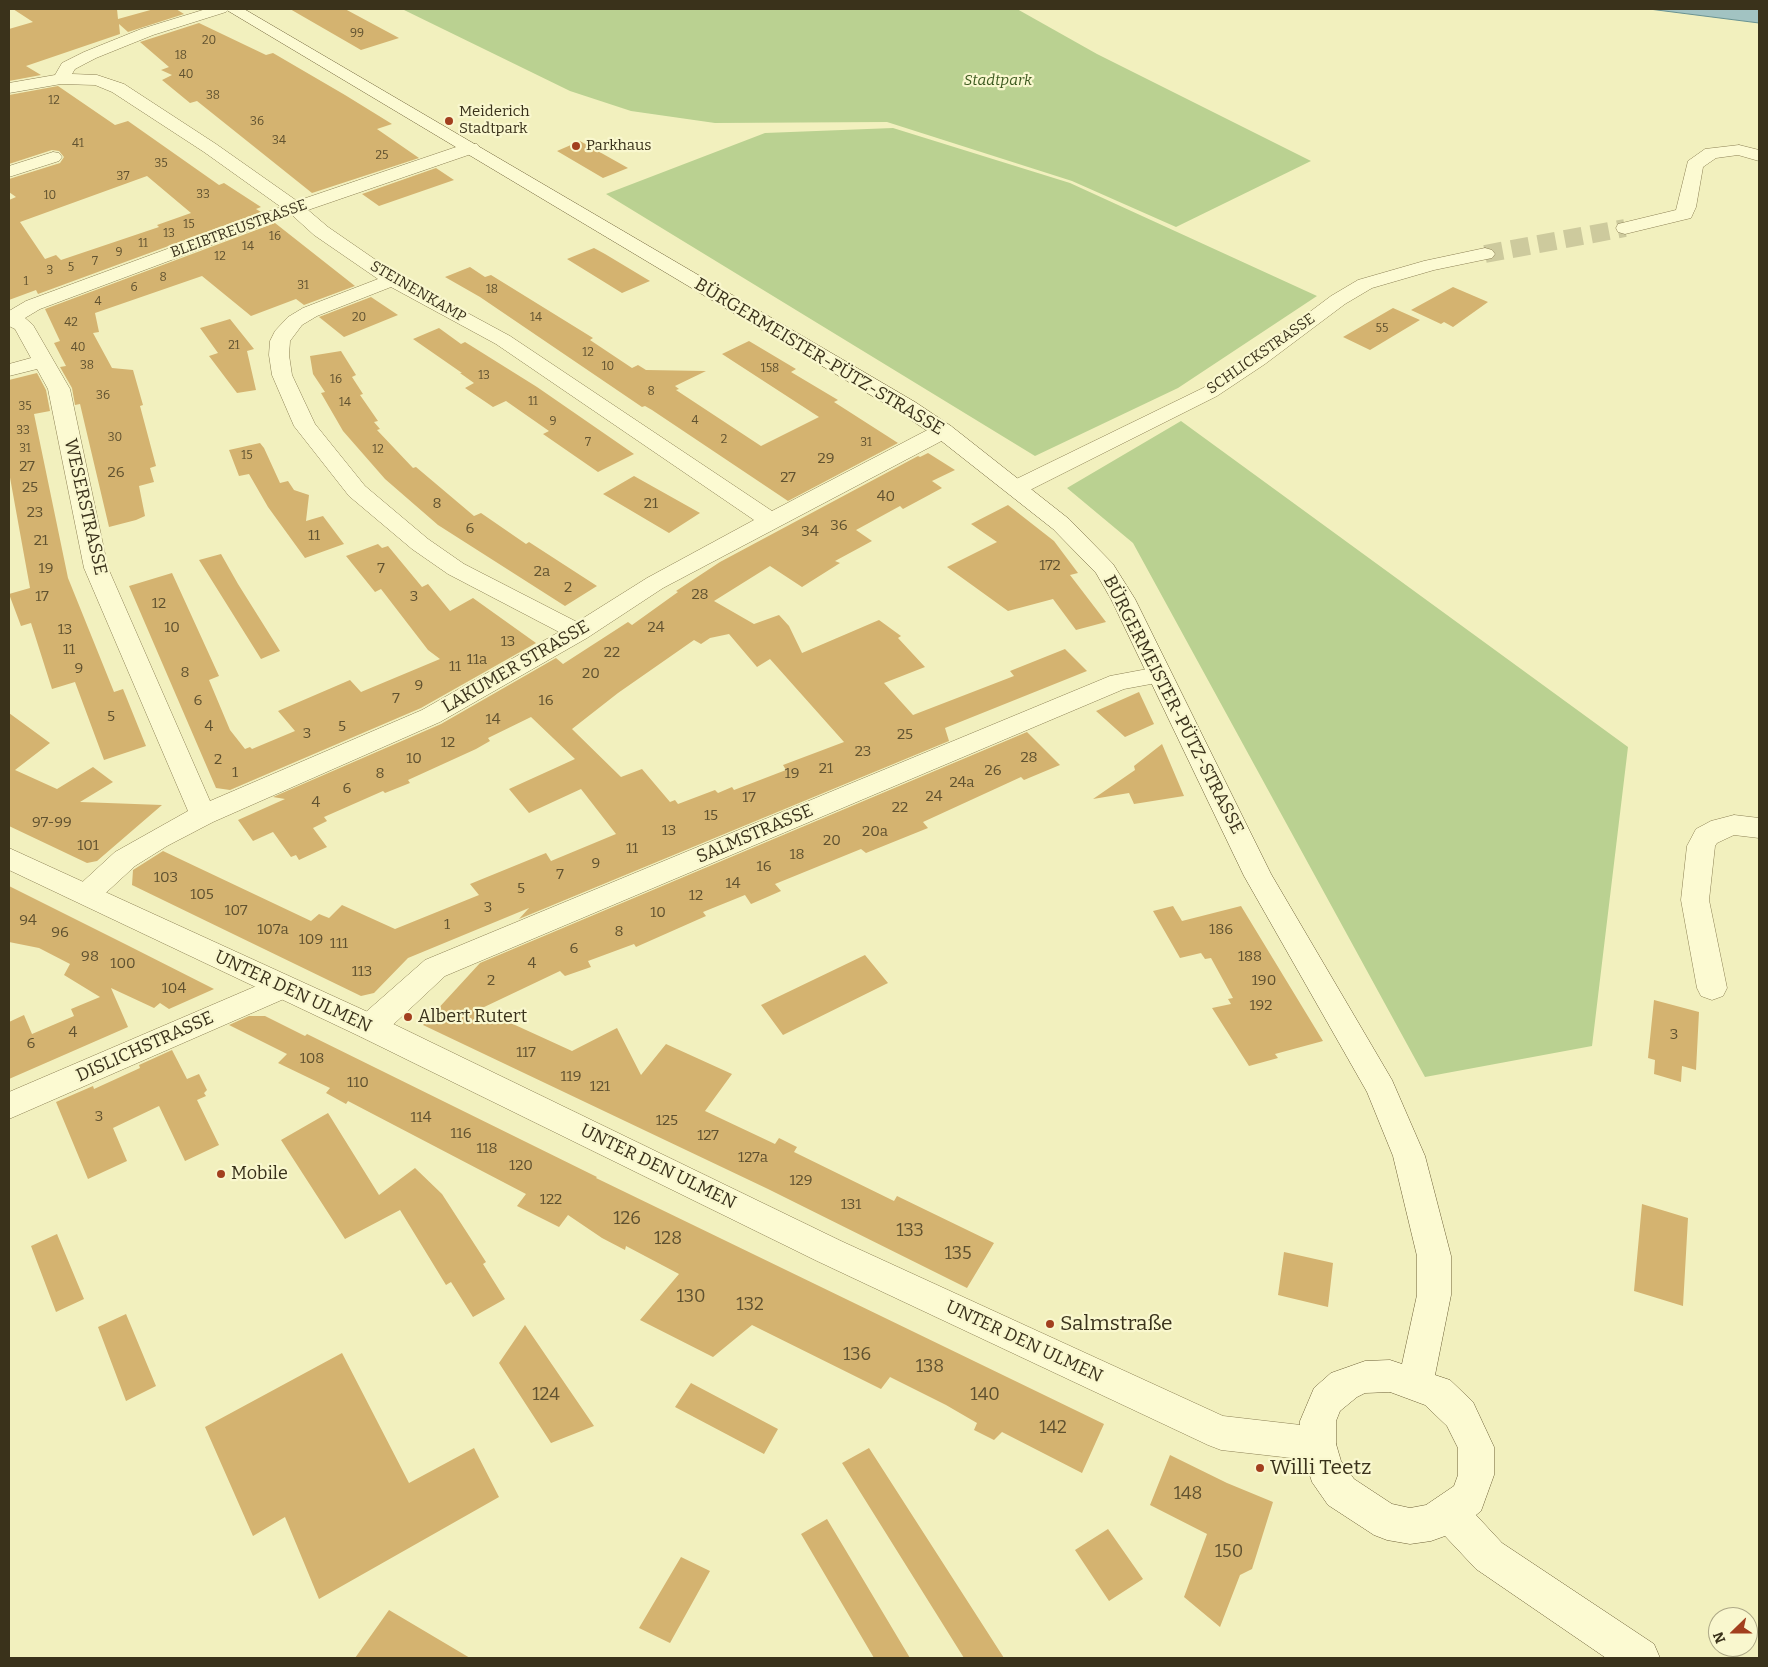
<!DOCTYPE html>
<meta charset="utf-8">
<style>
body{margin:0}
#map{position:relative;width:1768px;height:1667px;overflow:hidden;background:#f2f0be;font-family:Bitter,serif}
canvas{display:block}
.frame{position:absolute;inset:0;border:10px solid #3a321b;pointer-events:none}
.north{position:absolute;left:1708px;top:1607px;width:50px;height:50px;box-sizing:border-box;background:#f9f7ce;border:1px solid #ada886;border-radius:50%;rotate:248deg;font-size:14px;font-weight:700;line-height:20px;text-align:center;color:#3a321b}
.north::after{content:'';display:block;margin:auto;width:18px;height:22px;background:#a23f1e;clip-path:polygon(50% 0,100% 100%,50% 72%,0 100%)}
</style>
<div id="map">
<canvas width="1768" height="1667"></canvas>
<div class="frame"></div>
<div class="north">N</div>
</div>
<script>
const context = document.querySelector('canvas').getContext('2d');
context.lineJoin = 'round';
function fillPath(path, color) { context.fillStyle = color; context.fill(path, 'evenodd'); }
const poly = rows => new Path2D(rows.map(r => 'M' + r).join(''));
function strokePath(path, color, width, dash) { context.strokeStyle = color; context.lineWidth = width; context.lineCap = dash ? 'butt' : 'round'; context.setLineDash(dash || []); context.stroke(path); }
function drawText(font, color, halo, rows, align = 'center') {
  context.font = font + ' Bitter,serif'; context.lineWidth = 4.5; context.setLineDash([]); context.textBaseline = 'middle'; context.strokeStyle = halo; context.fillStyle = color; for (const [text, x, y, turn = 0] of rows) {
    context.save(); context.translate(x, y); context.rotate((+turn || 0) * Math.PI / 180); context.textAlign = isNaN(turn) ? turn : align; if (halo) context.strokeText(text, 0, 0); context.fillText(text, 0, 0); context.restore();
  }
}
const green = poly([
 [402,9,1017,9,1097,54,1311,161,1176,227,1072,181,887,122,715,123,631,111,570,91],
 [893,128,1070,183,1317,296,1178,388,1035,456,606,194,765,133],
 [1181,421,1628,747,1592,1046,1425,1077,1133,543,1067,488]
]);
const water = poly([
 [1649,9,1759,9,1759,23,1649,9]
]);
const building = poly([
 [13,9,117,9,118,19,154,9,176,9,184,14,128,32,119,24,120,34,26,66,41,75,9,81,9,29,33,22],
 [290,9,345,9,399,38,361,50],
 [199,23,266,55,273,53,345,95,392,124,377,129,419,158,312,193,197,101,190,103,162,80,172,75,161,70,169,67,140,42],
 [58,86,115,125,128,121,219,185,224,183,261,207,256,209,261,212,38,294,36,290,9,300,9,200,16,197,9,192,9,179,60,163,64,157,59,151,52,150,9,164,9,95],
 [147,176,191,213,157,225,159,227,61,260,56,255,45,259,20,222],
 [580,141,628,168,603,178,557,151],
 [436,168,454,180,379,206,362,194],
 [275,223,355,286,304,305,296,299,251,316,202,276,95,313,99,332,93,333,112,368,133,370,143,405,140,406,156,466,150,468,154,482,139,486,145,516,136,520,109,527,80,404,75,405,72,388,60,367,66,366,54,343,60,341,45,309],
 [594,248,605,254,650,281,622,293,567,259],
 [470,267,485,277,491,275,593,338,590,340,632,368,638,365,646,370,706,371,675,386,679,389,676,390,761,446,819,417,722,354,749,341,796,369,791,372,838,400,834,402,898,443,788,501,652,410,645,406,642,407,480,297,445,277],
 [1453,287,1488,302,1453,327,1444,322,1441,324,1411,310],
 [371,297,398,315,344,337,319,317],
 [1393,308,1420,320,1370,350,1343,337],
 [230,319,254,349,247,351,256,390,237,393,209,356,218,353,200,328],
 [439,328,461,344,465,342,537,387,634,454,598,472,543,434,549,431,506,401,493,407,465,388,474,383,460,373,462,373,413,339],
 [341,351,356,375,352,377,363,394,360,395,378,421,374,422,380,429,377,430,413,468,416,467,474,516,481,513,526,544,529,542,597,586,565,606,438,525,385,479,343,431,321,393,325,392,313,374,310,356],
 [37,373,46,390,50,411,34,414,68,578,114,692,123,689,146,746,104,760,75,682,52,689,31,623,21,626,9,594,30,588,9,472,9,380],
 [260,443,264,448,280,483,288,481,294,490,309,495,306,521,323,516,344,544,305,558,268,507,249,474,239,476,229,450],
 [928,453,955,470,932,481,942,488,903,509,900,506,856,530,872,541,835,561,840,563,802,587,770,566,714,601,754,624,779,615,789,626,802,653,879,620,901,636,898,638,925,667,884,683,913,715,1014,676,1010,671,1065,649,1087,671,945,728,949,741,519,919,529,908,408,958,374,993,361,996,132,885,133,870,163,851,311,921,319,914,329,918,342,905,395,929,479,895,470,884,546,853,551,861,616,834,581,789,529,813,509,789,575,759,531,717,488,738,490,741,476,749,408,780,410,783,385,793,383,791,324,817,327,821,313,828,327,847,299,860,296,855,291,857,273,832,253,841,238,820,285,799,273,797,441,724,556,658,563,664,628,622,632,625,678,592,676,591,720,562,918,456,920,457],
 [729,634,757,667,770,659,844,742,783,765,786,770,734,790,732,787,718,793,715,790,678,804,675,800,670,802,642,769,621,777,572,729,618,693,694,640,701,644,710,638],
 [634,476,700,513,669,533,603,494],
 [1008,505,1054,541,1078,573,1070,575,1106,622,1076,630,1053,599,1008,611,947,567,997,542,971,524],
 [378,544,382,548,388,546,422,587,428,584,450,611,473,598,536,643,421,708,230,790,216,788,129,586,172,573,219,676,209,680,230,730,245,749,250,747,252,749,295,731,278,711,350,680,361,692,440,659,428,650,381,589,375,592,346,556],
 [221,554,238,584,280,651,261,659,199,560],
 [1139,692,1154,724,1125,737,1096,711],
 [9,713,50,743,15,770,57,789,93,767,113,782,80,802,162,805,97,861,87,863,9,826],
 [1027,732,1060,765,1024,780,1021,777,923,822,928,828,866,853,861,849,775,884,781,891,765,898,751,904,745,895,703,912,706,916,636,947,634,944,588,961,591,967,565,976,560,971,480,1009,572,1051,617,1028,641,1075,666,1044,732,1074,705,1111,775,1144,779,1138,797,1147,794,1152,894,1201,897,1196,994,1243,967,1288,768,1189,423,1025,480,963],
 [1162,744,1184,796,1134,804,1129,793,1093,799,1135,770,1134,766],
 [9,886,127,945,214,989,169,1009,160,1003,154,1008,111,988,128,1027,9,1079,9,1022,24,1015,32,1034,74,1016,71,1009,100,997,64,975,70,964,39,948,9,942],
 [1173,906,1182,921,1241,906,1323,1041,1275,1054,1278,1058,1249,1066,1212,1008,1231,1004,1228,999,1233,998,1211,958,1205,959,1201,953,1180,958,1153,911],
 [865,955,888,983,783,1035,761,1005],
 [1654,1000,1699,1012,1696,1070,1682,1066,1681,1082,1654,1074,1655,1060,1648,1058],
 [249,1016,265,1016,305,1036,307,1034,597,1177,596,1178,1104,1424,1082,1473,1002,1432,994,1440,974,1430,977,1423,946,1405,890,1377,881,1389,752,1325,713,1357,640,1320,679,1274,626,1246,625,1250,602,1238,568,1215,559,1227,517,1206,526,1194,348,1101,346,1104,326,1093,330,1088,278,1063,287,1054,229,1025],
 [172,1050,187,1079,199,1074,207,1090,204,1093,206,1096,197,1100,219,1145,185,1161,159,1106,113,1128,127,1161,88,1179,56,1102,93,1086,94,1089,140,1068,139,1065],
 [328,1113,379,1195,415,1168,442,1194,486,1262,483,1264,505,1299,473,1317,451,1282,446,1285,400,1210,345,1239,281,1140],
 [1642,1204,1688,1218,1683,1306,1634,1291],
 [57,1234,84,1299,56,1312,31,1246],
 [1284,1252,1333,1263,1328,1307,1278,1295],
 [126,1314,156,1386,126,1401,98,1327],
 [525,1325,594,1426,551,1443,499,1363],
 [342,1353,409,1483,474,1448,499,1497,319,1599,285,1517,253,1536,205,1427],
 [691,1383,778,1429,764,1454,675,1407],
 [869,1448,1004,1658,964,1658,842,1463],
 [1170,1455,1227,1483,1273,1502,1252,1569,1240,1575,1220,1627,1184,1597,1207,1534,1150,1505],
 [827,1519,910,1658,874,1658,801,1534],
 [1108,1529,1143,1579,1109,1601,1075,1550],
 [681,1557,710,1571,670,1643,639,1628],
 [389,1610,470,1658,355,1658]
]);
const minorTunnel = poly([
 [1485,254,1625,228]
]);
const minor = poly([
 [206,9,229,9,226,12,153,35,96,58,75,69,72,74,97,75,124,84,216,144,297,201,465,144,477,144,480,148,477,152,308,210,328,227,399,276,510,336,772,511,935,426,943,425,951,426,954,431,951,436,663,588,587,638,440,722,213,822,167,846,135,866,97,901,87,905,77,901,73,894,77,887,115,852,188,811,84,568,48,389,37,369,9,376,9,364,31,358,15,329,9,326,9,311,26,301,281,207,204,152,112,92,95,85,61,84,9,93,9,83,55,75,62,63,84,52,141,29,206,9],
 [292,215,314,235,378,279,303,308,288,317,275,331,270,341,269,355,272,375,294,426,349,496,412,549,448,574,559,632,422,710,210,801,108,568,70,389,33,325,25,318,40,309,292,215],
 [391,287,496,344,754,520,647,578,577,622,464,564,428,539,365,486,315,424,292,375,289,355,290,341,302,325,317,316,391,287],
 [1739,145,1759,150,1759,161,1738,155,1716,158,1703,167,1696,207,1691,218,1625,234,1618,232,1616,228,1618,224,1676,210,1688,161,1705,149,1739,145],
 [53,152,59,153,62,157,59,161,9,177,9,166,53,152],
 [1485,248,1492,250,1495,254,1492,258,1434,270,1372,288,1345,304,1265,364,1217,396,1024,493,1016,495,1008,493,1005,488,1008,483,1203,388,1251,356,1331,296,1358,280,1424,261,1485,248],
 [1158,667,1167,669,1171,675,1167,681,1124,689,445,976,381,1036,370,1039,359,1036,355,1027,359,1018,425,960,1110,676,1158,667],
 [1734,815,1759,818,1759,838,1734,835,1717,843,1715,846,1709,900,1727,988,1723,996,1712,1000,1701,996,1697,988,1681,900,1687,846,1696,829,1711,821,1734,815],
 [282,975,293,979,297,987,293,995,9,1119,9,1092,282,975]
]);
const tertiary = poly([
 [9,848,381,1018,841,1241,1223,1416,1318,1427,1331,1432,1336,1444,1331,1456,1318,1461,1221,1450,1208,1445,817,1261,359,1036,9,870,9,848]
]);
const secondary = poly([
 [225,9,244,9,915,402,951,426,1069,519,1113,564,1135,599,1271,874,1392,1080,1425,1156,1451,1256,1451,1295,1435,1375,1450,1380,1473,1402,1494,1447,1494,1475,1481,1511,1476,1515,1502,1543,1654,1644,1660,1658,1606,1658,1476,1569,1445,1536,1431,1541,1410,1544,1387,1540,1374,1535,1328,1505,1312,1482,1300,1444,1300,1421,1314,1388,1331,1373,1365,1361,1390,1360,1402,1364,1417,1295,1417,1256,1393,1156,1367,1092,1244,876,1111,599,1096,573,1053,529,935,436,899,412,225,9],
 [1390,1392,1425,1405,1447,1426,1458,1448,1458,1475,1454,1486,1426,1505,1410,1508,1392,1504,1354,1479,1341,1461,1336,1444,1336,1421,1340,1411,1357,1397,1365,1393,1390,1392]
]);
const markers = [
 [449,121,5,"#a23f1e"],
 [576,146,5,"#a23f1e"],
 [408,1017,5,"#a23f1e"],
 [221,1174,5,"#a23f1e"],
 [1050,1324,5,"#a23f1e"],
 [1260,1468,5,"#a23f1e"]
];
const farNumbernames = [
 ["99",357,34],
 ["20",209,41],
 ["18",181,56],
 ["40",186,75],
 ["38",213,96],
 ["12",54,101],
 ["36",257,122],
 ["34",279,141],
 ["41",78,144],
 ["25",382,156],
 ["35",161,164],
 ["37",123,177],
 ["33",203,195],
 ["10",50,196],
 ["15",189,225],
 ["13",169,234],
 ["16",275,237],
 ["11",143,244],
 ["14",248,247],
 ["9",119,253],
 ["12",220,257],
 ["7",95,262],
 ["5",71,268],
 ["3",50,271],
 ["8",163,278],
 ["1",26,282],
 ["31",303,286],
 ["6",134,288],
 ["18",492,290],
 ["4",98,302],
 ["20",359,318],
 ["14",536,318],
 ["42",71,323],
 ["55",1382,329],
 ["21",234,346],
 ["40",78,348],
 ["12",588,353],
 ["38",87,366],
 ["10",608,367],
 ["158",770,369],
 ["13",484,376],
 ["16",336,380],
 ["8",651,392],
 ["36",103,396],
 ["11",533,402],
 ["14",345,403],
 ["35",25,407],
 ["4",695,421],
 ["9",553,422],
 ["33",23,431],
 ["30",115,438],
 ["2",724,440],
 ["7",588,443],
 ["31",866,443],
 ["31",25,449],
 ["12",378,450],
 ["15",247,456]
];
const farParknames = [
 ["Stadtpark",998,81]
];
const farPoinames = [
 ["Meiderich",459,112],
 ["Stadtpark",459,129],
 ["Parkhaus",586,146]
];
const farStreetnames = [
 ["BLEIBTREUSTRASSE",239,229,-20],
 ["STEINENKAMP",418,292,30],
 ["SCHLICKSTRASSE",1261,354,-35]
];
const numberNames = [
 ["29",826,459],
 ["27",27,467],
 ["26",116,473],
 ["27",788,478],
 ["25",30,488],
 ["40",886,497],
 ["8",437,504],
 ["21",651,504],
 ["23",35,513],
 ["36",839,526],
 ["6",470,529],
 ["34",810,532],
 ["11",314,536],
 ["21",41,541],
 ["172",1050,566],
 ["19",46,569],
 ["7",381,569],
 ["2a",542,572],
 ["2",568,588],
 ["28",700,595],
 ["17",42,597],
 ["3",414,597],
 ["12",159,604],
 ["10",172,628],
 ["24",656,628],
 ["13",65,630],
 ["13",508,642],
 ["11",69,650],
 ["22",612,653],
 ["11a",477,660],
 ["11",455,667],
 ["9",79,669],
 ["8",185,673],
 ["20",591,674],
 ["9",419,686],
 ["7",396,699],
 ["6",198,701],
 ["16",546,701],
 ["5",111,717],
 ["14",493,720],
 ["4",209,727],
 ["5",342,727],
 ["3",307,734],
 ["25",905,735],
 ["12",448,743],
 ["23",863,752],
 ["28",1029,758],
 ["10",414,759],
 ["2",218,760],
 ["21",826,769],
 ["26",993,771],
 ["1",235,773],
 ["8",380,774],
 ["19",792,774],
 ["24a",962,783],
 ["6",347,789],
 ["24",934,797],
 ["17",749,798],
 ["4",316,803],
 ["22",900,808],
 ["15",711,816],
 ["97-99",52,823],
 ["13",669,831],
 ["20a",875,832],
 ["20",832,841],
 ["101",88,846],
 ["11",632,849],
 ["18",797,855],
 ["9",596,864],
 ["16",764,867],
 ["7",560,875],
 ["103",166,878],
 ["14",733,884],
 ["5",521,889],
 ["105",202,895],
 ["12",696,896],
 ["3",488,908],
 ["107",236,911],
 ["10",658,913],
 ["94",28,921],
 ["1",447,925],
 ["107a",273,930],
 ["186",1221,930],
 ["8",619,932],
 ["96",60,933],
 ["109",311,940],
 ["111",339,944],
 ["6",574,949],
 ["98",90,957],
 ["188",1250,957],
 ["100",123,964],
 ["4",532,964],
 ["113",362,972],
 ["2",491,981],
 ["190",1264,981],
 ["104",174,989],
 ["192",1261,1006],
 ["4",73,1033],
 ["3",1674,1035],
 ["6",31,1044],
 ["117",526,1053],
 ["108",312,1059],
 ["119",571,1077],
 ["110",358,1083],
 ["121",600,1087],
 ["3",99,1117],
 ["114",421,1118],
 ["125",667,1121],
 ["116",461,1134],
 ["127",708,1136],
 ["118",487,1149],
 ["127a",753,1158],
 ["120",521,1166],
 ["129",801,1181],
 ["122",551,1200],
 ["131",851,1205]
];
const streetNames = [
 ["BÜRGERMEISTER-PÜTZ-STRASSE",819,357,31],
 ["WESERSTRASSE",85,507,77],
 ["LAKUMER STRASSE",516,667,-30],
 ["BÜRGERMEISTER-PÜTZ-STRASSE",1173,705,63],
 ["SALMSTRASSE",755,834,-23],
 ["UNTER DEN ULMEN",293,992,25],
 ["DISLICHSTRASSE",145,1047,-24],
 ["UNTER DEN ULMEN",658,1167,26],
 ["UNTER DEN ULMEN",1024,1342,25]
];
const poiNames = [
 ["Albert Rutert",418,1017],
 ["Mobile",231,1174]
];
const nearNumbernames = [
 ["126",627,1219],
 ["133",910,1231],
 ["128",668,1239],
 ["135",958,1254],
 ["130",691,1297],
 ["132",750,1305],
 ["136",857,1355],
 ["138",930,1367],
 ["124",546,1395],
 ["140",985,1395],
 ["142",1053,1428],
 ["148",1188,1494],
 ["150",1229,1552]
];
const nearPoinames = [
 ["Salmstraße",1060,1324],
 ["Willi Teetz",1270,1468]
];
fillPath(green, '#bad191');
fillPath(water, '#a2c3c2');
strokePath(water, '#689292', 1);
fillPath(building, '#d4b370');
strokePath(minorTunnel, '#cdca9d', 18, [18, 9]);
strokePath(minor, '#8c8055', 1);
strokePath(tertiary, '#8c8055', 1);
strokePath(secondary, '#6e6138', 1);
fillPath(minor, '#fcfad2');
fillPath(tertiary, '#fcfad2');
fillPath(secondary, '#fcfad2');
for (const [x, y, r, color] of markers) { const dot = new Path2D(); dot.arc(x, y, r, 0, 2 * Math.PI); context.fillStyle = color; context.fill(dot); strokePath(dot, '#f9f7ce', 2); }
drawText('12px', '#605230', null, farNumbernames);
drawText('italic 15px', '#3c591f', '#f9f7ce', farParknames);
drawText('15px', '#3a321b', '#f9f7ce', farPoinames, 'left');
drawText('15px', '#3a321b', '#f9f7ce', farStreetnames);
drawText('15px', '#605230', null, numberNames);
drawText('18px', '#3a321b', '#f9f7ce', streetNames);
drawText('18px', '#3a321b', '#f9f7ce', poiNames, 'left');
drawText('18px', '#605230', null, nearNumbernames);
drawText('21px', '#3a321b', '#f9f7ce', nearPoinames, 'left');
</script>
